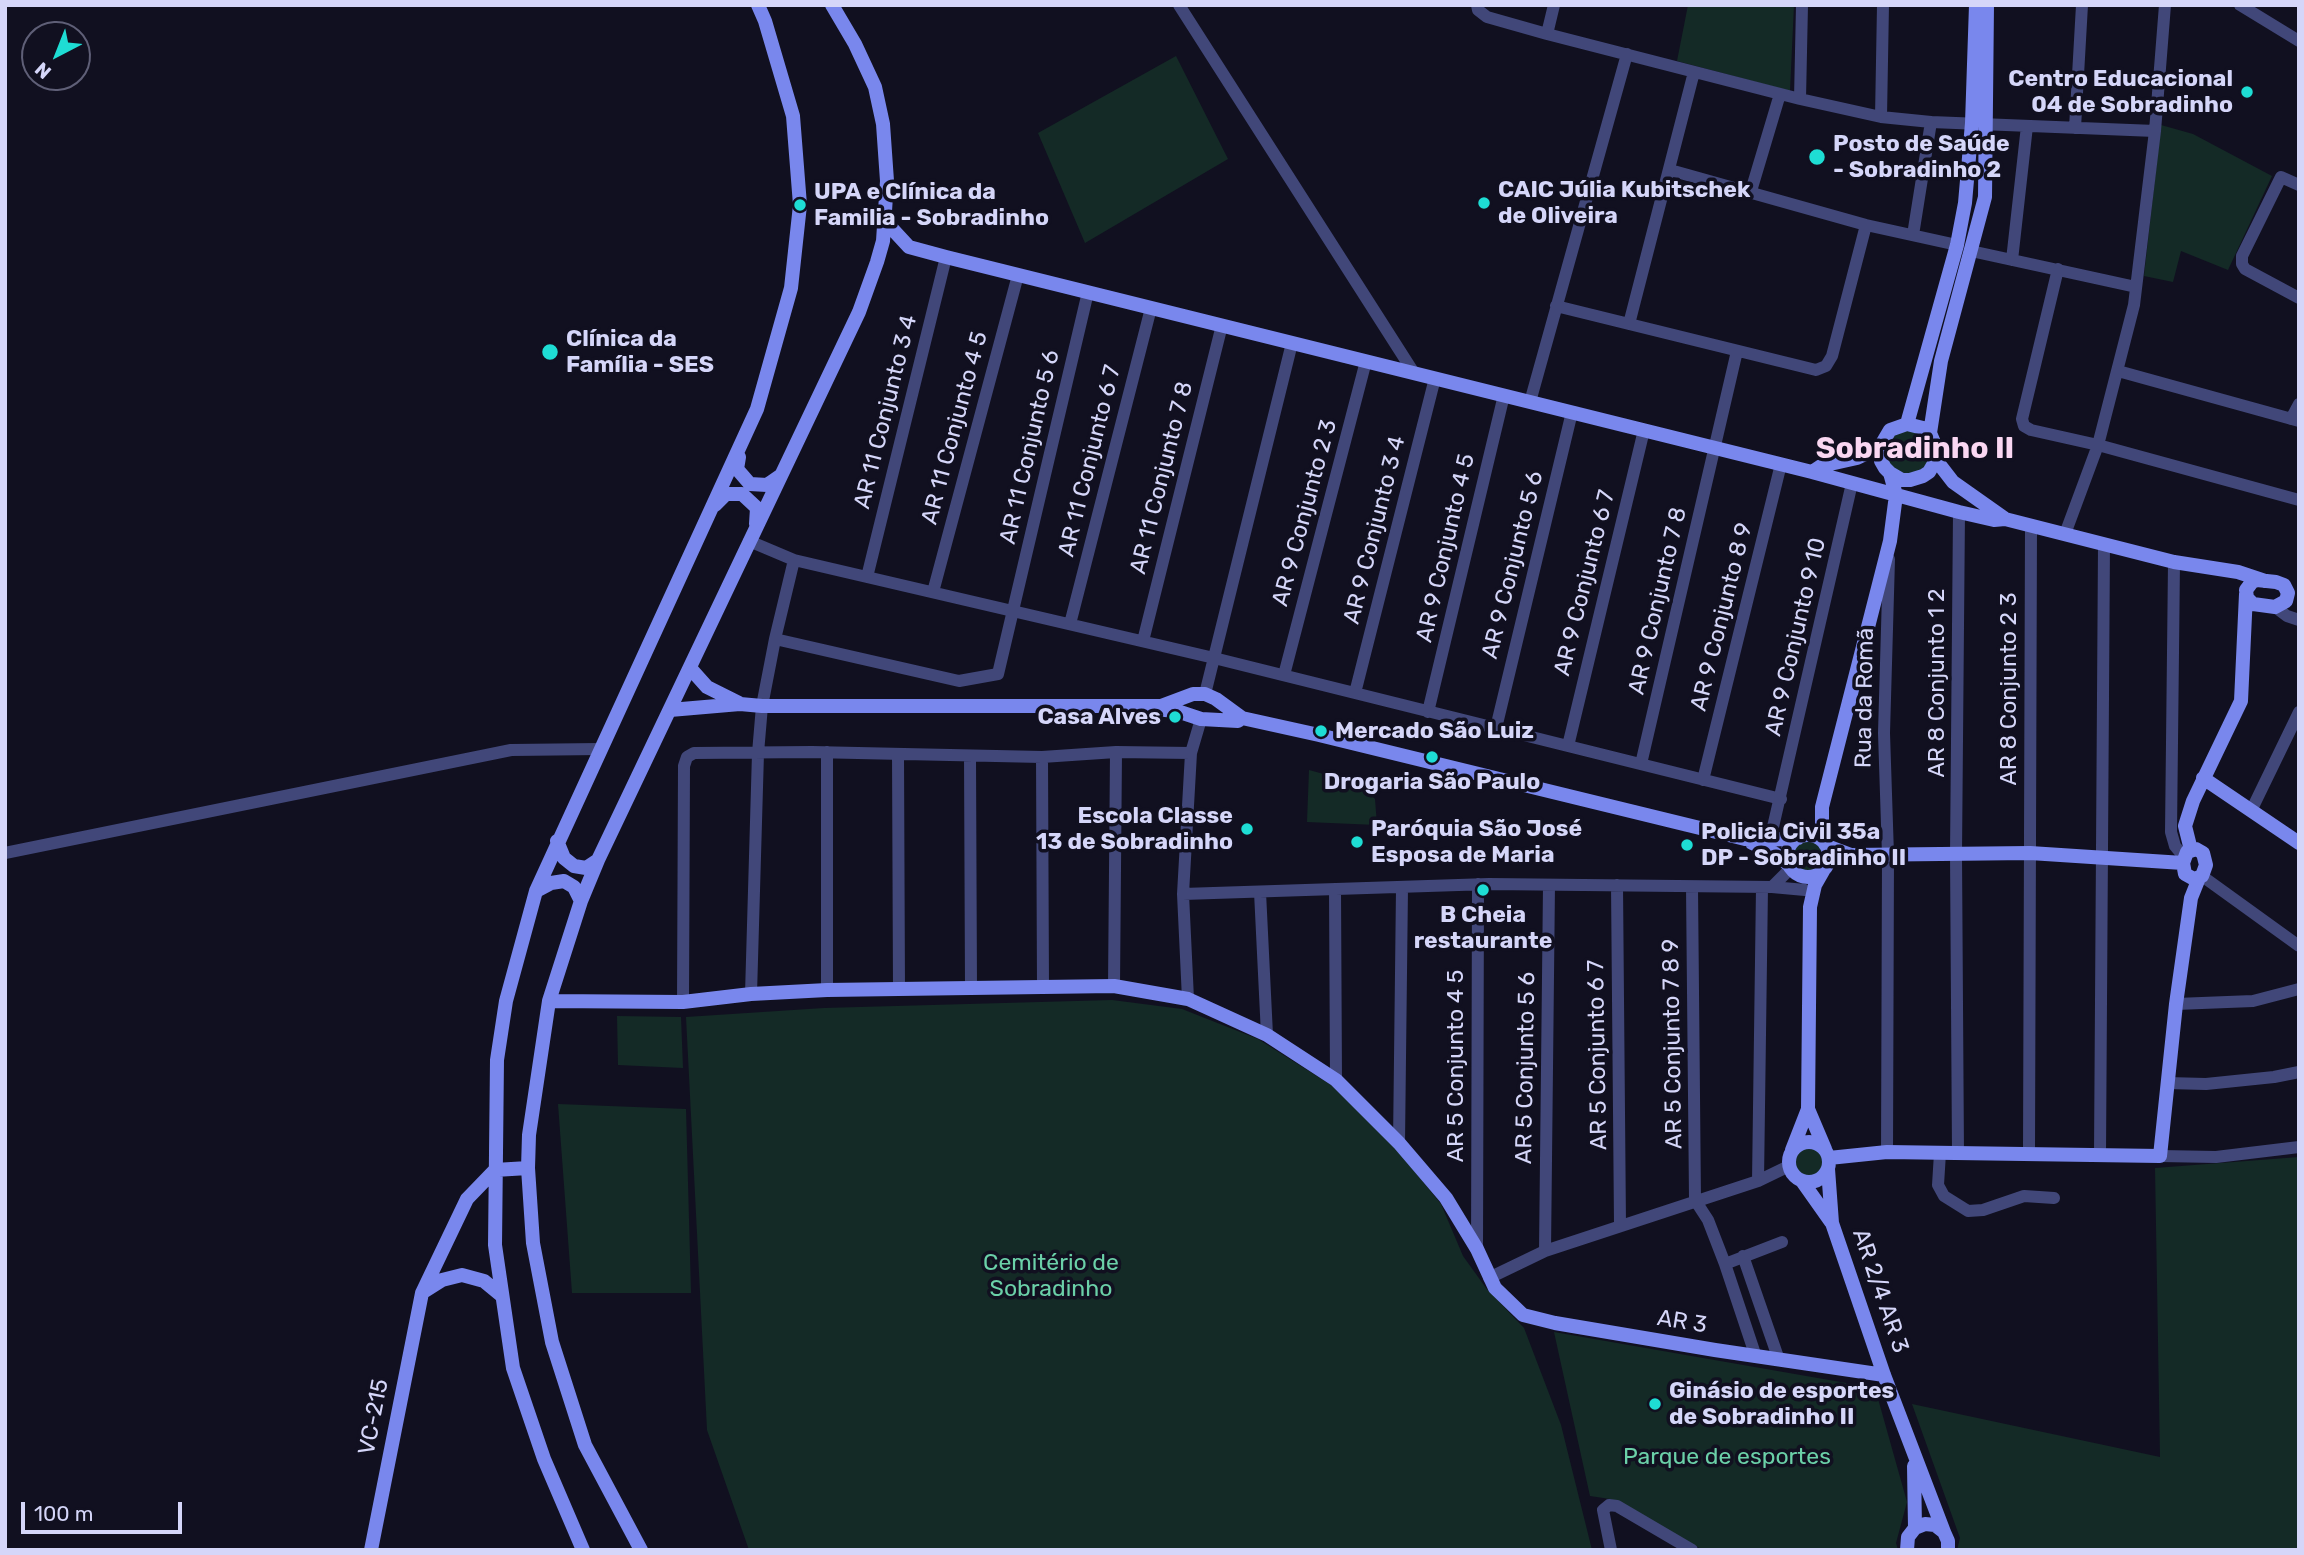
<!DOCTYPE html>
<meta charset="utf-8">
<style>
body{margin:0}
#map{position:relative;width:2304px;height:1555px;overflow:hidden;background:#111020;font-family:Rubik,sans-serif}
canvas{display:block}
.frame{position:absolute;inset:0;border:7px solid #d5d6f9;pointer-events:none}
.north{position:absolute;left:21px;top:21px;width:70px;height:70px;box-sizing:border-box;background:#111020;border:2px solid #5f5f77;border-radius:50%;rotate:222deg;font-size:19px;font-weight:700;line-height:28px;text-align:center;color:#d5d6f9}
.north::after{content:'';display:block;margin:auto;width:24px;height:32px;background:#1eddd4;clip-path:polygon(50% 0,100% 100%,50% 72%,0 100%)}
.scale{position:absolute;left:21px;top:1502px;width:161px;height:32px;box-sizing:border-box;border:4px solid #d5d6f9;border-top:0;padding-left:9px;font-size:21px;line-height:24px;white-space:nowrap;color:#d5d6f9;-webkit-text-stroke:5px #111020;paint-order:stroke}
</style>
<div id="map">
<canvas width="2304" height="1555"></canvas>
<div class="frame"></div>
<div class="north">N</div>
<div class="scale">100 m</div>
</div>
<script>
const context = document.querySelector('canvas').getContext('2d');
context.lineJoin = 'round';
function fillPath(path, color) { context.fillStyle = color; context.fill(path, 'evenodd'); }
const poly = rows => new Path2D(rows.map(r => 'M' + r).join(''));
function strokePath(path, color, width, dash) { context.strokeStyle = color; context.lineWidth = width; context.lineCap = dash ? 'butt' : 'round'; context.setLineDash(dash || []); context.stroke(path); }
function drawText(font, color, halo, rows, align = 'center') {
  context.font = font + ' Rubik,sans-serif'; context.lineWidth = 7; context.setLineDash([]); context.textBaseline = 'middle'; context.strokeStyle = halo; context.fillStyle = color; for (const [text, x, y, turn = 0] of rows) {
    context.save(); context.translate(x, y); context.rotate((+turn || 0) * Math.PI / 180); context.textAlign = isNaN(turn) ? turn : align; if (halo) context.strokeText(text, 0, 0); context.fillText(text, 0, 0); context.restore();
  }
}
const green = poly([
 [1688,5,1794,5,1790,91,1677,61],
 [1176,56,1228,159,1085,243,1038,133],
 [2161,125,2193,134,2272,176,2228,270,2181,251,2173,282,2144,276],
 [1909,427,1931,442,1931,463,1908,477,1889,468,1886,441],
 [1309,770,1360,784,1375,799,1377,825,1307,822],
 '1792 856a16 16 0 1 1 32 0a16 16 0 1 1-32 0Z',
 [1112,1000,1182,1009,1258,1039,1331,1085,1388,1139,1441,1204,1463,1256,1486,1288,1524,1328,1561,1425,1592,1550,749,1550,707,1430,686,1017,824,1008],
 [617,1016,681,1017,683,1068,618,1065],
 [558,1104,686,1109,691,1293,572,1293],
 '1792 1163a16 16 0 1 1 32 0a16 16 0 1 1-32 0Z',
 [2299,1157,2299,1550,1957,1550,1960,1538,1912,1404,2160,1457,2155,1168],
 [1554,1332,1875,1388,1907,1502,1896,1543,1898,1550,1703,1550,1610,1499,1590,1496]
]);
const street = poly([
 [1179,5,1414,373],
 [1477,5,1478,10,1487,17,1547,34,1800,99,1881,117,1931,122,2155,131],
 [2240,5,2299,41],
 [1547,34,1554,5],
 [1800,99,1802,5],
 [1881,117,1883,5],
 [2075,128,2082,5],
 [1670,170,1866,225,1957,245],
 [2299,185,2281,177,2242,256,2242,264,2245,269,2299,298],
 [1751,191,1780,94],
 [1913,235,1931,122],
 [1971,251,2136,287],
 [2012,260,2027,126],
 [2058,269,2022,419,2024,426,2031,430,2098,445,2299,500],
 [1556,306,1816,370,1826,366,1832,356,1866,225],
 [1629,324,1694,72],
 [2118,371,2299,421],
 [1530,402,1627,54],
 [2291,419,2299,404],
 [2065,534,2098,445,2134,305,2155,131,2165,5],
 [749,541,794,560,1214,658,1781,799],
 [794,560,775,639,959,681,998,674,1088,292],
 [2174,562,2171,832,2175,846,2184,857],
 [867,577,946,257],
 [933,592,1018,275],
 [2275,607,2287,616,2299,620],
 [1070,624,1151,308],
 [1143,641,1222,325],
 [1284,675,1366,361],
 [1355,693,1435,378],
 [1205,694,1292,343],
 [1428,712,1504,395],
 [1496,728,1572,412],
 [1568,746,1644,430],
 [898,754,899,989],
 [970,756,971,988],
 [1042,757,1043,987],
 [1641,764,1737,351],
 [1703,780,1781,464],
 [2252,809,2299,712],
 [1770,840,1852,483],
 [5,853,511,750,600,749],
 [2202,876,2299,946],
 [1617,885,1620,1225],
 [1692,887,1695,1200],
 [1772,887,1791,868],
 [1335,889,1336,1080],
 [1260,892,1267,1035],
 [1183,894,1489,884,1772,887,1805,890],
 [1114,986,1116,752],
 [827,990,827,752],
 [751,994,758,753,762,706,775,639],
 [1188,999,1183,894,1191,753,1201,719],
 [683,1002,684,766,687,757,694,753,812,752,1042,757,1116,752,1191,753],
 [2176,1004,2253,1001,2299,989],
 [2167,1083,2206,1084,2274,1077,2299,1072],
 [1399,1143,1402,888],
 [1887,1152,1888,855,1884,733,1889,559],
 [1940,1153,1938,1185,1944,1196,1968,1211,1983,1210,2024,1196,2054,1198],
 [2029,1153,2031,526],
 [1958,1154,1956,854,1959,512],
 [2100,1154,2104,544],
 [2160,1156,2216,1157,2299,1147],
 [1758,1181,1762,887],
 [1695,1200,1708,1220,1725,1264,1756,1357],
 [1477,1249,1478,884],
 [1545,1251,1549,885],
 [1743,1256,1779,1360],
 [1725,1264,1782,1242],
 [1489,1278,1545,1251,1758,1181,1789,1166],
 [1611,1550,1603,1510,1609,1505,1617,1506,1692,1550]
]);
const secondary = poly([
 [884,220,909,247,946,257,1812,472,1959,512,1994,520,2005,519,2174,562,2238,572,2265,581],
 [1907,424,1957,245,1965,203,1972,123,1976,5],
 [1930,433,1941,361,1985,197,1987,5],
 [739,457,737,469,750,484,767,485,780,476],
 [1936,460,1953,482,2004,518],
 [1812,472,1821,466,1857,458,1880,447,1890,430,1907,424,1923,428,1930,433,1937,450,1936,460,1929,472,1923,476,1910,480,1902,480,1890,473,1885,468,1881,461,1880,447],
 [715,505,726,494,742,494,757,508,756,524],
 [2257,580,2276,582,2284,585,2288,593,2286,601,2275,607,2253,604,2247,598,2246,590,2252,582,2257,580],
 [690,668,707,687,739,703],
 [1161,706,1193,694,1205,694,1216,699,1242,718],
 [670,710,740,704,762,706,1161,706,1165,710,1177,711,1201,719,1238,721,1242,718,1319,735,1745,839,1766,840,1798,838],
 [2203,778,2299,843],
 '1787 856a21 21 0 1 1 42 0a21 21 0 1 1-42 0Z',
 [557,841,564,858,574,866,586,868,598,860],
 [1752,843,1774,853,1789,865],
 [1825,844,1822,825,1822,807,1890,541,1896,495,1890,473],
 [1827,846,1851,855,2030,853,2183,863],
 [2196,849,2203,853,2206,865,2202,876,2194,879,2185,874,2183,863,2187,852,2196,849],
 [2191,850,2185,826,2193,801,2241,701,2246,594],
 [536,891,551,883,564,881,574,887,581,901],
 [549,1001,683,1002,751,994,827,990,1114,986,1188,999,1267,1035,1336,1080,1399,1143,1446,1198,1477,1249,1495,1288,1523,1315,1555,1323,1715,1350,1884,1375],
 [1808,1109,1825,1149],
 '1789 1162a20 20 0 1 1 40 0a20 20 0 1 1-40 0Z',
 [1792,1150,1808,1109,1810,907,1815,885,1823,871],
 [1829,1158,1887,1152,2160,1156,2176,1004,2191,898,2199,878],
 [1828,1169,1832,1223,1884,1375,1944,1532],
 [1802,1181,1831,1222],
 [423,1292,442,1280,462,1275,484,1281,501,1295],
 [1914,1466,1915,1528],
 [371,1550,422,1293,467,1199,495,1170,528,1168],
 [583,1550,544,1459,513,1368,495,1245,497,1060,506,1001,536,891,757,409,791,288,800,205,793,116,765,21,758,5],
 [641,1550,585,1445,552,1342,533,1243,528,1168,529,1135,549,1001,581,901,598,860,859,312,877,262,883,241,887,181,883,124,875,87,855,44,832,5],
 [1907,1550,1908,1537,1915,1528,1925,1524,1935,1525,1944,1532,1948,1541,1948,1550]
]);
const markers = [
 [2247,92,7,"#1eddd4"],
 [1817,157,9,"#1eddd4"],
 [1484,203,7,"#1eddd4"],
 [800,205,7,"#1eddd4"],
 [550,352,9,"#1eddd4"],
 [1175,717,7,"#1eddd4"],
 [1321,731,7,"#1eddd4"],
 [1432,757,7,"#1eddd4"],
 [1247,829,7,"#1eddd4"],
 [1357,842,7,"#1eddd4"],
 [1687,845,7,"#1eddd4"],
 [1483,890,7,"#1eddd4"],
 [1655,1404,7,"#1eddd4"]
];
const poiNames = [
 ["Centro Educacional",2233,79,"right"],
 ["04 de Sobradinho",2233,105,"right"],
 ["Posto de Saúde",1833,144],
 ["- Sobradinho 2",1833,170],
 ["CAIC Júlia Kubitschek",1498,190],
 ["de Oliveira",1498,216],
 ["UPA e Clínica da",814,192],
 ["Familia - Sobradinho",814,218],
 ["Clínica da",566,339],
 ["Família - SES",566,365],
 ["Casa Alves",1161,717,"right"],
 ["Mercado São Luiz",1335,731],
 ["Drogaria São Paulo",1432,782,"center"],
 ["Escola Classe",1233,816,"right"],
 ["13 de Sobradinho",1233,842,"right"],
 ["Paróquia São José",1371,829],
 ["Esposa de Maria",1371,855],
 ["Policia Civil 35a",1701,832],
 ["DP - Sobradinho II",1701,858],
 ["B Cheia",1483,915,"center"],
 ["restaurante",1483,941,"center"],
 ["Ginásio de esportes",1669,1391],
 ["de Sobradinho II",1669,1417]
];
const streetNames = [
 ["AR 11 Conjunto 3 4",886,412,-76],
 ["AR 11 Conjunto 4 5",955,428,-75],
 ["AR 11 Conjunto 5 6",1030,447,-77],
 ["AR 11 Conjunto 6 7",1090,461,-76],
 ["AR 11 Conjunto 7 8",1162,478,-76],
 ["AR 9 Conjunto 2 3",1305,513,-75],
 ["AR 9 Conjunto 3 4",1375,530,-76],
 ["AR 9 Conjunto 4 5",1446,548,-77],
 ["AR 9 Conjunto 5 6",1513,565,-76],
 ["AR 9 Conjunto 6 7",1585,583,-76],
 ["AR 9 Conjunto 7 8",1658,601,-77],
 ["AR 9 Conjunto 8 9",1722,617,-76],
 ["AR 9 Conjunto 9 10",1796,637,-77],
 ["AR 8 Conjunto 1 2",1937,683,-90],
 ["AR 8 Conjunto 2 3",2009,689,-90],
 ["Rua da Romã",1865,698,-89],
 ["AR 5 Conjunto 7 8 9",1673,1044,-91],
 ["AR 5 Conjunto 6 7",1598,1055,-91],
 ["AR 5 Conjunto 4 5",1456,1066,-90],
 ["AR 5 Conjunto 5 6",1526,1068,-89],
 ["AR 2/4 AR 3",1880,1291,71],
 ["AR 3",1682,1322,9],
 ["VC-215",374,1417,-79]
];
const parkNames = [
 ["Cemitério de",1051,1263],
 ["Sobradinho",1051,1289],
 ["Parque de esportes",1727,1457]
];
const districtNames = [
 ["Sobradinho II",1915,449]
];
fillPath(green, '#142a26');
strokePath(street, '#414779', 12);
strokePath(secondary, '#7987ed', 14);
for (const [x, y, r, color] of markers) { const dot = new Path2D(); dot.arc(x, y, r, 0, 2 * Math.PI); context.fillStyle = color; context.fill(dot); strokePath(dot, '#111020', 2.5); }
drawText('bold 23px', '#d5d6f9', '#111020', poiNames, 'left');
drawText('23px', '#d5d6f9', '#111020', streetNames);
drawText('23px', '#6bd0a8', '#111020', parkNames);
drawText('bold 30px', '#fad7f2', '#111020', districtNames);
</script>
